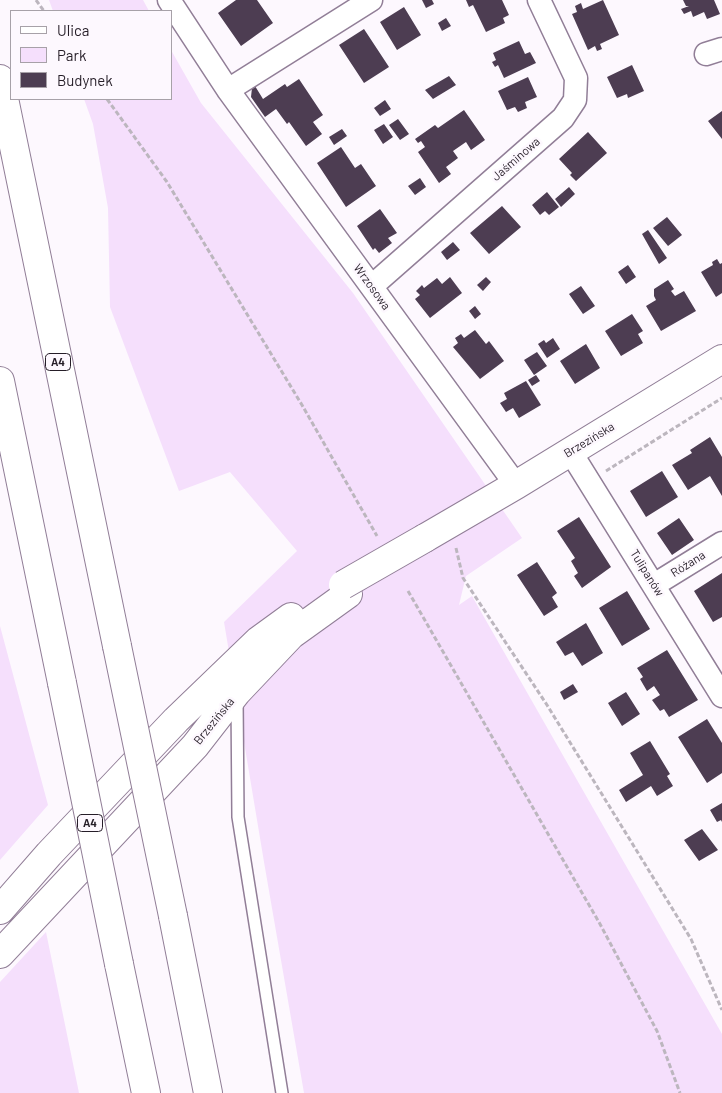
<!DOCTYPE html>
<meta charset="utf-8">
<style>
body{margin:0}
#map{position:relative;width:722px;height:1093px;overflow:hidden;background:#fdf8fe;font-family:Barlow,sans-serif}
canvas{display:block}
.legend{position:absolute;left:10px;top:10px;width:162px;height:90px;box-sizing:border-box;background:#fdf8fe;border:1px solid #a7a1a8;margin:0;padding:6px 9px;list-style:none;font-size:15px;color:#261e28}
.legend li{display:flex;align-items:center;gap:10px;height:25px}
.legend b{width:25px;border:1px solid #a7a1a8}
</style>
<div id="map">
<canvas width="722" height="1093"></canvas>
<ul class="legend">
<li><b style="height:6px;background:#fff"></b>Ulica</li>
<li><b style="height:14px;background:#f5dffc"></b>Park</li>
<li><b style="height:14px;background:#4d3d52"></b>Budynek</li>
</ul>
</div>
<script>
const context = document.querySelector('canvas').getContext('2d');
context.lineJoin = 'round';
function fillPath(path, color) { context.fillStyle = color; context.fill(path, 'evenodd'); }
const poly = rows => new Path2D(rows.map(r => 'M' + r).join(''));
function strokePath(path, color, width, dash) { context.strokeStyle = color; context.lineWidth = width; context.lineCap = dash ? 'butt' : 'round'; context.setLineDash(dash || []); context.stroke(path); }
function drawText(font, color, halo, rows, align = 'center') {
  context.font = font + ' Barlow,sans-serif'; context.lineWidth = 5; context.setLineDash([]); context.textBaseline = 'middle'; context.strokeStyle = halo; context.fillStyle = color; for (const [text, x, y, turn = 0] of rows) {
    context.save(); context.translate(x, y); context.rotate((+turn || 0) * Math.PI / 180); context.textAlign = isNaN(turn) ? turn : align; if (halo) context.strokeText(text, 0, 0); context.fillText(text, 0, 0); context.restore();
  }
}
const green = poly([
 [49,0,143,0,149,11,53,11],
 [171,50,201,103,353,293,522,538,466,576,459,605,472,596,722,1034,722,1093,304,1093,264,862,224,622,297,551,230,472,179,491,110,307,108,208,93,124,84,99,171,99],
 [0,626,48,805,0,860],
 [46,932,79,1093,0,1093,0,982]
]);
const building = poly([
 [236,0,257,0,273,23,241,46,218,13],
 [422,0,432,0,434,4,426,8],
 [466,0,502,0,509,15,503,18,505,23,486,32,473,5,469,7],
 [603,0,619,35,600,44,602,49,597,51,595,46,588,50,572,14,577,12,575,6,581,3,583,9],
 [683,0,714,0,720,14,707,19,704,12,693,17,691,11,684,14,681,9,689,6,686,6],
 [404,7,421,35,397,50,380,22],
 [446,18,451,26,442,31,438,23],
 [364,29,389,67,364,83,339,45],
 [519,41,525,54,530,52,536,63,504,78,498,65,495,67,492,62,496,60,493,53],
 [632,65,644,91,628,98,627,94,617,98,607,77],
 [449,76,456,85,433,99,425,90],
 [528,77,537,97,525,102,527,108,518,112,515,107,507,110,498,91],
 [299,79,323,115,313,122,322,134,306,146,289,122,287,124,276,109,265,117,251,97,252,88,255,86,263,99,285,84,287,87],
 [385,100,391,109,380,116,374,108],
 [464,110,485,140,471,150,466,142,453,151,458,158,446,167,451,174,439,183,418,152,425,147,421,141,418,143,415,139,435,125,438,128],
 [722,111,722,139,708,121],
 [398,119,409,134,400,140,389,125],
 [384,124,393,137,383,144,374,130],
 [342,129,347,136,334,145,329,137],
 [588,132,607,153,576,181,570,175,572,173,559,159],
 [341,147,355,168,361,164,376,186,346,207,317,163],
 [420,178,426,187,415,195,408,186],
 [569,187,575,194,561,207,555,199],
 [547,192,559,207,549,215,545,211,540,215,532,205],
 [502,206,521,227,489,254,470,233],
 [380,209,397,233,388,238,392,243,379,253,375,248,373,250,357,226],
 [667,217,682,235,668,246,653,228],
 [648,230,667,258,659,264,642,234],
 [453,242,460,250,447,260,441,252],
 [717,259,720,264,722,263,722,293,716,297,701,272,713,265,712,262],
 [628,265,636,277,626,284,618,272],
 [450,277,462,293,430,318,415,299,420,295,416,291,422,285,424,288,437,278,442,284],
 [486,277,491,282,483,291,477,285],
 [668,280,674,289,671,291,675,296,684,291,696,311,661,331,646,306,656,300,654,296,654,289],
 [581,286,595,306,583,314,569,294],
 [475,306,481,314,475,319,469,311],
 [632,314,643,331,638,334,643,343,621,356,605,331],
 [475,330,486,344,489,341,504,361,480,379,453,347,458,343,455,338,461,334,464,338],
 [553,338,560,349,547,358,538,344,544,340,546,343],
 [586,344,600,368,575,384,560,361],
 [537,352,547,366,534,375,524,360],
 [536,375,540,381,532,386,528,380],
 [526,381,541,405,519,418,513,408,506,412,500,403,507,399,504,393],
 [710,437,722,457,722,496,710,476,688,490,672,465,692,453,690,450],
 [662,471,678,497,646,517,630,491],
 [579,517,611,567,582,588,574,576,578,573,571,561,575,558,557,531],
 [679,518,694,540,672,555,657,533],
 [537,562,557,593,552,597,558,607,544,616,517,575],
 [722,573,722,617,713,622,694,591],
 [627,591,650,629,622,646,599,608],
 [586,623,603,653,582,666,573,652,565,656,556,642],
 [667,650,698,700,669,717,664,709,660,711,652,700,660,695,654,686,647,691,640,679,643,677,637,668],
 [573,684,578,692,564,700,560,692],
 [626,692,640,714,622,726,608,703],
 [707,719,722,743,722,773,707,783,678,737],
 [650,741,670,774,667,776,673,786,657,796,651,786,626,802,619,790,643,775,630,753],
 [722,803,722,822,721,820,717,822,710,810],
 [702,829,718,850,699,861,684,840]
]);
const path = poly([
 [36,0,44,11],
 [107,99,167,182,302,405,377,536],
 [606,471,722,398],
 [456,548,463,578,547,705,691,939,722,1010],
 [408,591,600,924,657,1031,680,1093]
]);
const service = poly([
 [237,698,238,817,282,1093]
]);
const minor = poly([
 [169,0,228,90,516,485],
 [706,54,722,49],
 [228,90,371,0],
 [372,286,563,118,575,100,576,78,539,0],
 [570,451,722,696],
 [654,585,722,543]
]);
const secondary = poly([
 [425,538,516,485,722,359],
 [0,910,49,854,176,720,258,641,291,617],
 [0,954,195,746,237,692,291,635,348,594]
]);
const motorway = poly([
 [0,79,117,646],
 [0,381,62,683],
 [173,916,208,1093],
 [119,964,146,1093]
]);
const secondaryBridge = poly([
 [343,585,425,538]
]);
const motorwayBridge = poly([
 [117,646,173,916],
 [62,683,119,964]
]);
const shields = [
 [58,362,25],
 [90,823,25]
];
const shieldNames = [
 ["A4",58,362],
 ["A4",90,823]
];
const streetNames = [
 ["Jaśminowa",516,159,-41],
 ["Wrzosowa",372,287,54],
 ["Brzezińska",589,440,-31],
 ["Różana",688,564,-32],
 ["Tulipanów",647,573,58],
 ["Brzezińska",214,721,-51]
];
fillPath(green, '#f5dffc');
fillPath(building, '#4d3d52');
strokePath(service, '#917e97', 14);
strokePath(minor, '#917e97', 25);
strokePath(secondary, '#917e97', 30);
strokePath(motorway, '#917e97', 30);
strokePath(path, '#bcb6be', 3, [5, 2.5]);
strokePath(service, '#fff', 11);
strokePath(minor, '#fff', 22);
strokePath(secondary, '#fff', 28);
strokePath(motorway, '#fff', 28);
strokePath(secondaryBridge, '#917e97', 30, []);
strokePath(motorwayBridge, '#917e97', 30, []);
strokePath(secondaryBridge, '#fff', 28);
strokePath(motorwayBridge, '#fff', 28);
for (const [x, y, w] of shields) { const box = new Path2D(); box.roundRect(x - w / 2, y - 8.5, w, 17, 4); context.fillStyle = '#fdf8fe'; context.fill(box); strokePath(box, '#261e28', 1); }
drawText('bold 11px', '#261e28', null, shieldNames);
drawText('12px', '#261e28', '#fdf8fe', streetNames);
</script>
